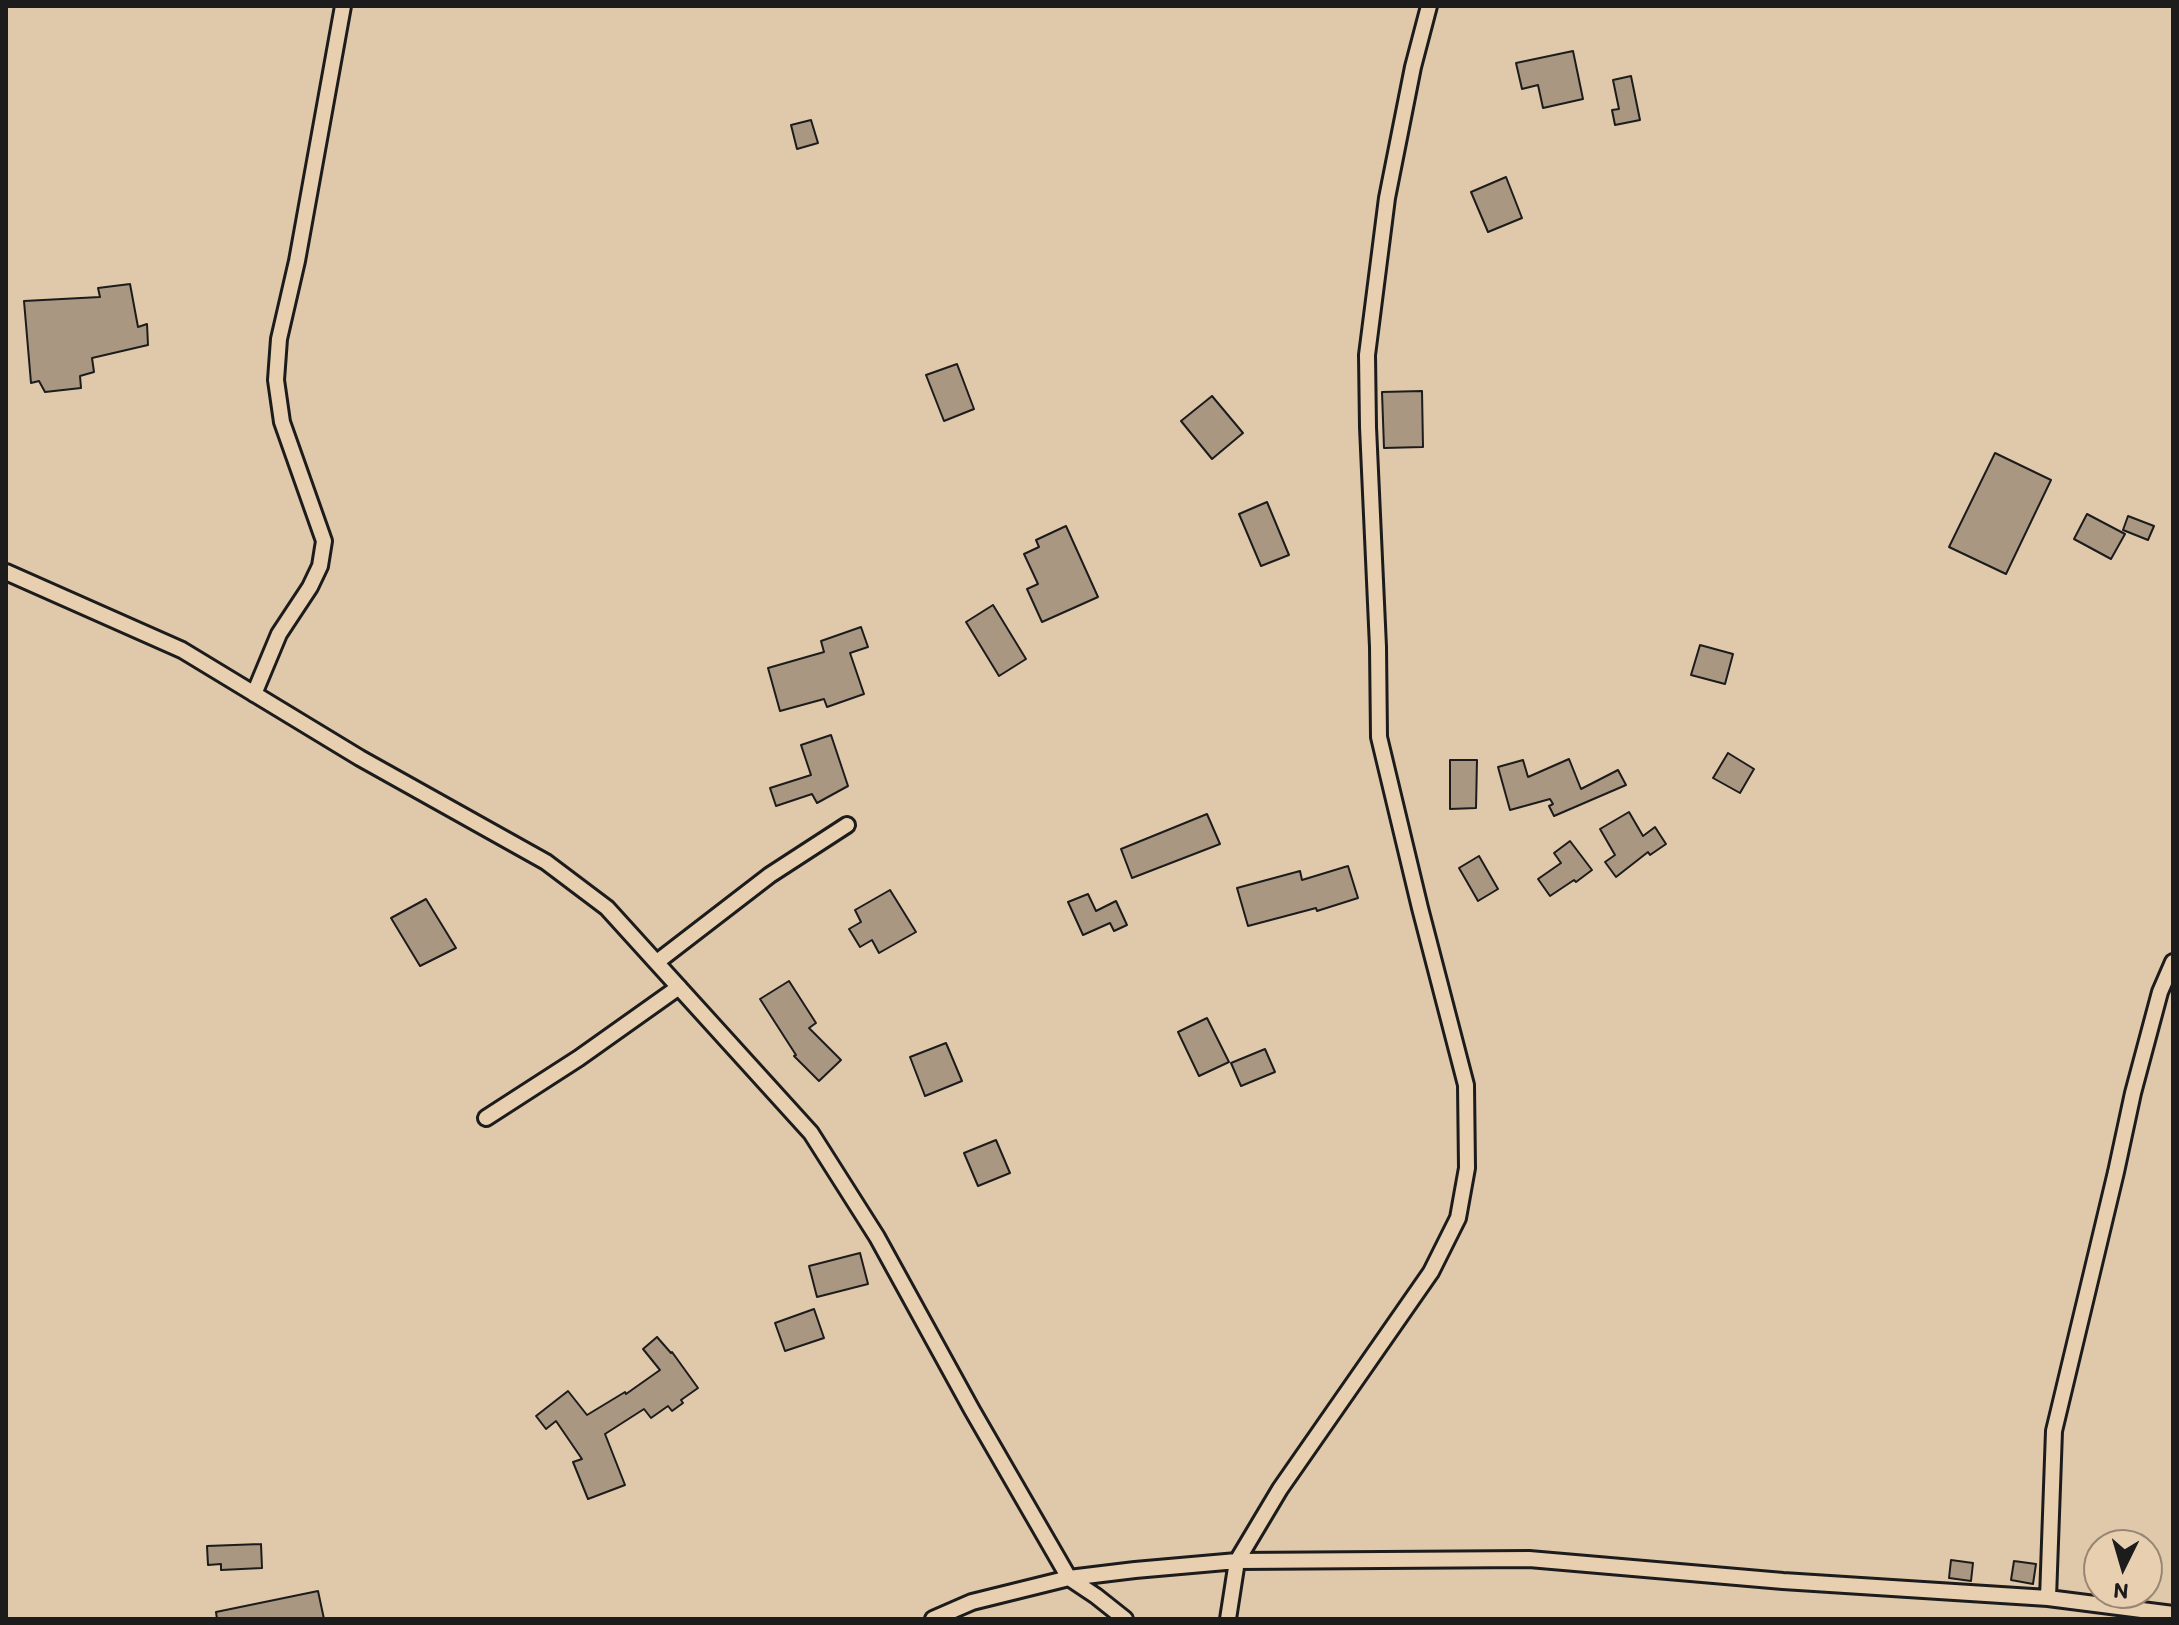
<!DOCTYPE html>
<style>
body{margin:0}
#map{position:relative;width:2179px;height:1625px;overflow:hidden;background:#e0c8aa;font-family:Itim,sans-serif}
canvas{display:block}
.frame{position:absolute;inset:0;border:8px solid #1c1c1c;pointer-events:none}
.north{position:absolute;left:2083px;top:1529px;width:80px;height:80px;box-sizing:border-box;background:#e8cfb0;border:2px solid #968775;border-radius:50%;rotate:185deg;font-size:22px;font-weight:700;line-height:32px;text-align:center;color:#1c1c1c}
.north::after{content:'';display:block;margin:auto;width:28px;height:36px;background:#1c1c1c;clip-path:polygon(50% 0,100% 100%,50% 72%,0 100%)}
</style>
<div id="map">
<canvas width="2179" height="1625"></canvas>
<div class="frame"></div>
<div class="north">N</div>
</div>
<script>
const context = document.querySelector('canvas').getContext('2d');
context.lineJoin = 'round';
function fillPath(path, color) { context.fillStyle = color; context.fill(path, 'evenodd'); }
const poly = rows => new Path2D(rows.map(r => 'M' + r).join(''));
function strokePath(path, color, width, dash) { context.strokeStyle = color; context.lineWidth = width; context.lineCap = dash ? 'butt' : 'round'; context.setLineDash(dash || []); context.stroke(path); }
const building = poly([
 [1573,51,1583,99,1543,108,1538,85,1522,89,1516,63,1573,51],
 [1631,76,1640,120,1615,125,1612,110,1619,109,1613,80,1631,76],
 [811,120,818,143,797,149,791,125,811,120],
 [1506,177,1522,218,1488,232,1471,192,1506,177],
 [130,284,138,327,147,324,148,345,92,358,94,372,80,376,81,388,45,392,39,381,31,383,24,301,100,297,98,288,130,284],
 [957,364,974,409,944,421,926,375,957,364],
 [1422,391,1423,447,1384,448,1382,392,1422,391],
 [1212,396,1243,433,1212,459,1181,421,1212,396],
 [1995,453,2051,480,2006,574,1949,547,1995,453],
 [1267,502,1289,555,1261,566,1239,514,1267,502],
 [2087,514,2125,534,2111,559,2074,539,2087,514],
 [2128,516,2154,526,2148,540,2123,530,2128,516],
 [1066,526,1098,597,1042,622,1027,589,1038,584,1024,554,1039,547,1036,540,1066,526],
 [993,605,1026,659,999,676,966,622,993,605],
 [861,627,868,647,850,653,864,694,827,707,824,699,780,711,768,668,824,652,821,641,861,627],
 [1700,645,1733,654,1725,684,1691,675,1700,645],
 [831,735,848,786,817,803,812,794,776,806,770,788,811,775,801,745,831,735],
 [1728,753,1754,769,1740,793,1713,778,1728,753],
 [1569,759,1581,789,1618,770,1626,785,1554,816,1549,806,1553,804,1550,799,1510,810,1498,767,1523,760,1528,777,1569,759],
 [1450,760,1477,760,1476,808,1450,809,1450,760],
 [1629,812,1643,836,1655,827,1666,844,1650,855,1648,852,1616,877,1605,862,1615,855,1600,829,1629,812],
 [1207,814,1220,844,1132,878,1121,849,1207,814],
 [1570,841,1592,870,1576,882,1574,880,1550,896,1538,879,1561,863,1554,853,1570,841],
 [1479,856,1498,889,1478,901,1459,868,1479,856],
 [1348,866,1358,898,1317,911,1316,908,1248,926,1237,888,1300,871,1302,880,1348,866],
 [890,890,916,932,879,953,872,940,860,947,849,929,861,922,855,910,890,890],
 [1088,894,1096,911,1116,901,1127,925,1114,931,1110,923,1083,935,1068,902,1088,894],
 [426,899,456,948,420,966,391,918,426,899],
 [789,981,816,1023,809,1028,841,1060,819,1081,794,1056,796,1055,760,999,789,981],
 [1207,1018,1229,1062,1199,1076,1178,1032,1207,1018],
 [946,1043,962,1081,925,1096,910,1057,946,1043],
 [1265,1049,1275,1072,1241,1086,1231,1063,1265,1049],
 [996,1140,1010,1173,978,1186,964,1153,996,1140],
 [860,1253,868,1284,817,1297,809,1266,860,1253],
 [814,1309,824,1338,785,1351,775,1323,814,1309],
 [657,1337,671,1353,672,1352,698,1388,681,1400,683,1403,672,1411,668,1406,651,1418,644,1409,605,1434,625,1485,588,1499,573,1462,582,1459,556,1421,546,1429,536,1416,568,1391,587,1415,625,1392,626,1394,660,1370,643,1349,657,1337],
 [261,1544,262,1568,221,1570,221,1564,208,1565,207,1546,261,1544],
 [1951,1560,1973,1563,1971,1581,1949,1578,1951,1560],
 [2014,1561,2036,1564,2033,1584,2011,1580,2014,1561],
 [318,1591,324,1619,217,1619,216,1612,318,1591]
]);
const minor = poly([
 [6,572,182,650,360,758,546,862,607,908,811,1133,877,1237,972,1410,1069,1578,1096,1596,1125,1619],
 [254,694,279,634,310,587,320,566,324,541,282,422,276,380,279,339,297,261,343,6],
 [657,962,770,875,847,825],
 [486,1118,579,1058,679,987],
 [2048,1598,2054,1431,2116,1172,2133,1093,2160,992,2173,962],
 [933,1619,972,1602,1069,1578,1135,1570,1237,1561,1529,1559,1783,1581,2048,1598,2173,1614],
 [1228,1619,1237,1561,1280,1489,1431,1272,1458,1218,1467,1168,1466,1085,1420,908,1379,737,1378,647,1368,427,1367,355,1387,198,1413,67,1429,6]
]);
fillPath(building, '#a99782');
strokePath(building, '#1c1c1c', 2);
strokePath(minor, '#1c1c1c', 20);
strokePath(minor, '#e8cfb0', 14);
</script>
